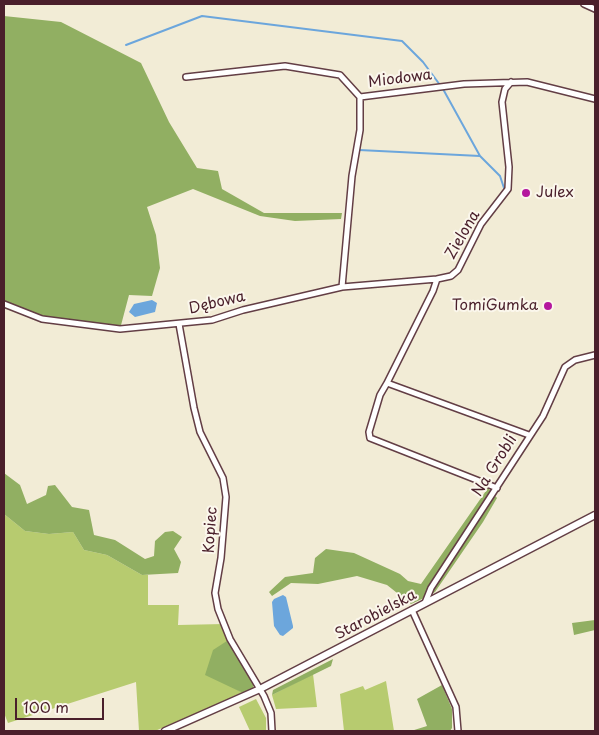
<!DOCTYPE html>
<meta charset="utf-8">
<style>
body{margin:0}
#map{position:relative;width:599px;height:735px;overflow:hidden;background:#f2ecd6;font-family:"Playpen Sans",sans-serif}
canvas{display:block}
.frame{position:absolute;inset:0;border:5px solid #4a1f2b;pointer-events:none}
.scale{position:absolute;left:15px;top:698px;width:89px;height:22px;box-sizing:border-box;border:2px solid #4a1f2b;border-top:0;padding-left:6px;font-size:15px;line-height:18px;white-space:nowrap;color:#4a1f2b;-webkit-text-stroke:4px #fbf7ec;paint-order:stroke}
</style>
<div id="map">
<canvas width="599" height="735"></canvas>
<div class="frame"></div>
<div class="scale">100 m</div>
</div>
<script>
const context = document.querySelector('canvas').getContext('2d');
context.lineJoin = 'round';
function fillPath(path, color) { context.fillStyle = color; context.fill(path, 'evenodd'); }
const poly = rows => new Path2D(rows.map(r => 'M' + r).join(''));
function strokePath(path, color, width, dash) { context.strokeStyle = color; context.lineWidth = width; context.lineCap = dash ? 'butt' : 'round'; context.setLineDash(dash || []); context.stroke(path); }
function drawText(font, color, halo, rows, align = 'center') {
  context.font = font + ' "Playpen Sans",sans-serif'; context.lineWidth = 4; context.setLineDash([]); context.textBaseline = 'middle'; context.strokeStyle = halo; context.fillStyle = color; for (const [text, x, y, turn = 0] of rows) {
    context.save(); context.translate(x, y); context.rotate((+turn || 0) * Math.PI / 180); context.textAlign = isNaN(turn) ? turn : align; if (halo) context.strokeText(text, 0, 0); context.fillText(text, 0, 0); context.restore();
  }
}
const green = poly([
 [4,514,25,531,49,534,73,532,84,550,107,555,142,575,148,575,148,605,179,605,178,625,224,624,230,639,229,685,243,693,155,731,139,731,136,682,8,723,4,713],
 [313,674,317,707,276,709,272,695],
 [386,681,394,731,344,731,340,694,363,686,365,690],
 [256,699,266,718,266,731,250,731,239,707]
]);
const forest = poly([
 [4,16,61,22,141,63,169,122,197,168,218,171,222,189,264,213,342,213,341,219,295,221,260,216,193,189,147,207,156,235,160,268,152,296,129,295,120,329,42,319,4,304],
 [4,473,20,485,27,504,46,495,48,486,55,485,72,507,89,510,94,535,115,540,145,559,154,556,155,541,165,532,173,531,182,537,174,549,181,562,178,573,142,575,107,555,84,550,73,532,49,534,25,531,4,514],
 [488,488,497,498,483,522,435,592,422,599,411,604,387,585,357,576,318,584,291,583,272,596,269,592,285,577,313,573,315,558,326,549,354,553,400,574,408,581,421,584],
 [595,620,595,630,574,635,572,623],
 [230,639,254,684,253,688,243,693,205,675,213,650],
 [333,659,331,666,272,695,273,690],
 [442,685,452,709,452,728,450,731,411,731,427,726,417,699]
]);
const water = poly([
 [152,300,157,303,155,312,135,317,129,312,134,304],
 [283,595,286,597,293,626,293,628,283,636,280,635,274,626,272,602,274,599]
]);
const stream = poly([
 [126,45,202,16,402,41,423,62,440,85],
 [443,89,480,156,500,176,504,188],
 [359,150,480,156]
]);
const minor = poly([
 [584,4,595,9],
 [186,77,285,66,340,75,360,97,464,84,527,82,595,99],
 [511,82,505,89,502,102,509,167,508,189,481,224,458,270,451,276,437,279,433,291,387,383,529,435],
 [342,287,352,176,360,130,360,97],
 [4,304,42,319,120,329,212,320,243,310,342,287,437,279],
 [179,324,194,408,200,432,223,478,226,497,221,558,215,593,218,609,230,639,264,696,271,713,272,731],
 [387,383,380,395,369,432,370,438,497,488],
 [425,603,431,588,543,416,565,367,575,360,595,355],
 [412,610,456,707,458,731]
]);
const tertiary = poly([
 [165,731,260,689,595,515]
]);
const markers = [
 [526,193,5,"#b5179e"],
 [548,306,5,"#b5179e"]
];
const streetNames = [
 ["Miodowa",400,79,-7],
 ["Zielona",463,235,-60],
 ["Dębowa",217,303,-13],
 ["Na Grobli",495,466,-58],
 ["Kopiec",211,530,-86],
 ["Starobielska",376,615,-28]
];
const poiNames = [
 ["Julex",536,193],
 ["TomiGumka",538,306,"right"]
];
fillPath(green, '#b7cb6f');
fillPath(forest, '#91af62');
fillPath(water, '#6ca6dc');
strokePath(stream, '#6ca6dc', 2);
strokePath(minor, '#633e45', 8);
strokePath(tertiary, '#633e45', 9);
strokePath(minor, '#fff', 5);
strokePath(tertiary, '#fff', 6);
for (const [x, y, r, color] of markers) { const dot = new Path2D(); dot.arc(x, y, r, 0, 2 * Math.PI); context.fillStyle = color; context.fill(dot); strokePath(dot, '#fbf7ec', 2); }
drawText('15px', '#4a1f2b', '#fbf7ec', streetNames);
drawText('15px', '#4a1f2b', '#fbf7ec', poiNames, 'left');
</script>
